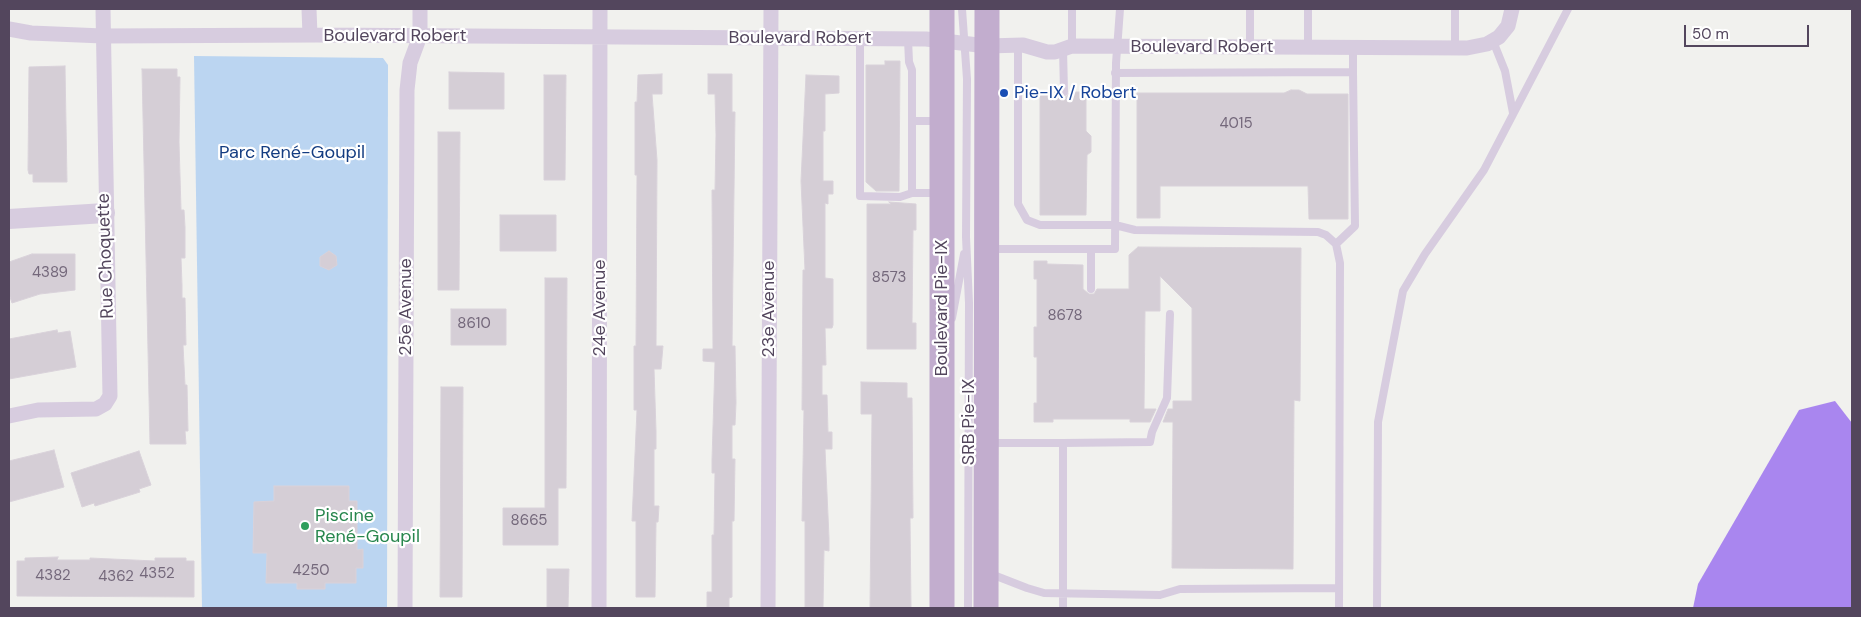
<!DOCTYPE html>
<meta charset="utf-8">
<style>
body{margin:0}
#map{position:relative;width:1861px;height:617px;overflow:hidden;background:#f1f1ee;font-family:"DM Sans",sans-serif}
canvas{display:block}
.frame{position:absolute;inset:0;border:10px solid #53465d;pointer-events:none}
.scale{position:absolute;left:1684px;top:25px;width:125px;height:22px;box-sizing:border-box;border:2px solid #53465d;border-top:0;padding-left:6px;font-size:15px;line-height:18px;white-space:nowrap;color:#53465d;-webkit-text-stroke:4px #fff;paint-order:stroke}
</style>
<div id="map">
<canvas width="1861" height="617"></canvas>
<div class="frame"></div>
<div class="scale">50 m</div>
</div>
<script>
const context = document.querySelector('canvas').getContext('2d');
context.lineJoin = 'round';
function fillPath(path, color) { context.fillStyle = color; context.fill(path, 'evenodd'); }
const poly = rows => new Path2D(rows.map(r => 'M' + r).join(''));
function strokePath(path, color, width, dash) { context.strokeStyle = color; context.lineWidth = width; context.lineCap = dash ? 'butt' : 'round'; context.setLineDash(dash || []); context.stroke(path); }
function drawText(font, color, halo, rows, align = 'center') {
  context.font = font + ' "DM Sans",sans-serif'; context.lineWidth = 4.5; context.setLineDash([]); context.textBaseline = 'middle'; context.strokeStyle = halo; context.fillStyle = color; for (const [text, x, y, turn = 0] of rows) {
    context.save(); context.translate(x, y); context.rotate((+turn || 0) * Math.PI / 180); context.textAlign = isNaN(turn) ? turn : align; if (halo) context.strokeText(text, 0, 0); context.fillText(text, 0, 0); context.restore();
  }
}
const green = poly([
 [194,56,383,58,388,65,387,608,202,608]
]);
const water = poly([
 [1835,401,1852,423,1852,608,1693,608,1698,584,1799,410]
]);
const building = poly([
 [885,61,900,61,899,191,876,191,866,182,866,65,885,65,885,61],
 [65,66,67,182,33,182,33,174,29,174,28,170,29,67,65,66],
 [142,69,177,69,177,77,180,77,179,142,181,210,184,210,185,227,185,258,181,258,182,285,182,298,185,298,186,345,183,345,185,385,187,385,188,431,185,431,186,444,150,444,142,69],
 [449,72,504,73,504,109,449,109,449,72],
 [662,74,662,94,652,94,657,160,656,346,663,346,661,369,654,369,656,431,656,449,654,449,654,506,659,506,658,522,656,522,655,597,636,597,636,521,632,521,637,410,634,410,634,346,636,346,637,175,635,175,635,102,637,102,638,75,662,74],
 [708,74,732,74,732,112,735,112,732,346,735,346,736,403,735,425,732,425,732,459,735,459,734,521,732,521,732,597,729,598,729,607,707,607,707,592,712,592,712,535,714,535,715,473,712,473,712,460,715,362,703,361,703,349,713,349,712,190,715,190,716,135,715,94,708,94,708,74],
 [544,75,566,75,565,180,544,180,544,75],
 [806,75,839,76,839,93,825,94,825,131,823,131,823,181,833,181,833,194,828,194,828,204,825,203,825,278,833,279,833,325,832,328,825,328,826,365,822,365,822,395,827,395,828,432,832,432,832,449,825,449,829,538,829,551,824,550,823,607,805,607,805,521,802,521,804,410,802,410,803,270,805,270,801,181,806,75],
 [1291,90,1299,90,1307,94,1348,94,1348,219,1309,219,1308,186,1160,186,1160,218,1137,218,1137,93,1284,93,1291,90],
 [1040,92,1058,92,1064,98,1067,96,1070,92,1086,92,1086,131,1091,136,1091,152,1087,155,1086,215,1040,215,1040,92],
 [438,132,460,132,459,290,438,290,438,132],
 [889,202,916,204,916,230,913,230,912,323,916,323,916,349,867,349,867,204,891,204,889,202],
 [500,215,556,215,556,251,500,251,500,215],
 [1138,247,1301,248,1300,401,1294,400,1293,569,1172,568,1173,422,1163,422,1168,409,1173,409,1173,401,1192,401,1192,308,1160,276,1160,311,1145,311,1144,409,1156,409,1150,422,1130,422,1130,419,1053,419,1053,422,1034,422,1034,403,1037,403,1037,357,1034,357,1034,327,1037,327,1037,279,1034,279,1034,261,1047,261,1047,264,1083,265,1083,289,1089,294,1094,294,1097,289,1129,289,1129,255,1138,247],
 [329,251,336,256,337,265,329,270,320,266,320,257,329,251],
 [32,254,75,254,75,290,40,294,12,303,9,294,9,262,32,254],
 [545,278,567,278,566,488,558,488,558,545,503,545,503,508,545,508,545,278],
 [451,309,506,309,506,345,451,345,451,309],
 [57,330,58,333,70,331,76,367,9,379,9,339,57,330],
 [861,382,907,383,907,398,912,398,913,518,910,518,911,608,870,608,872,414,861,414,861,382],
 [441,387,463,387,462,597,440,597,441,387],
 [54,450,64,487,9,502,9,461,54,450],
 [139,451,151,485,139,489,140,492,95,506,94,503,82,507,71,473,139,451],
 [274,486,349,486,349,501,357,501,357,550,363,549,363,568,356,568,356,583,325,583,325,589,297,589,297,583,266,583,267,553,253,553,254,502,274,501,274,486],
 [58,557,57,560,90,560,90,558,155,561,155,558,186,558,186,561,194,561,194,597,17,596,17,561,25,561,25,558,58,557],
 [547,569,569,569,568,608,547,608,547,569]
]);
const service = poly([
 [962,9,967,79,966,237,969,303,968,608],
 [1250,9,1250,47],
 [860,38,860,196,900,197,912,193],
 [908,39,909,62,912,70,912,193,938,193],
 [1493,41,1505,71,1513,113],
 [1018,46,1018,204,1027,220,1040,225,1115,225,1135,230,1318,232,1326,235,1336,244,1340,263,1339,608],
 [1072,46,1072,9],
 [1308,47,1308,9],
 [1455,48,1455,9],
 [1063,49,1064,92],
 [1115,73,1353,72,1353,47],
 [912,121,938,121],
 [1336,244,1355,226,1353,72],
 [989,249,1115,249,1116,63,1120,9],
 [1091,249,1091,289],
 [952,318,964,254],
 [990,443,1063,443,1063,608],
 [1063,443,1150,442,1152,432,1167,398,1170,314],
 [991,574,1027,588,1044,593,1160,595,1180,589,1339,588],
 [1377,608,1378,422,1403,291,1425,254,1484,170,1568,9]
]);
const minor = poly([
 [309,9,310,35],
 [9,29,31,33,103,36,317,35,926,39,987,46,1023,45,1047,52,1055,52,1072,46,1467,48,1487,44,1499,37,1508,26,1512,9],
 [9,416,38,410,96,409,105,404,110,396,103,9],
 [405,608,407,90,410,63,420,36,420,9],
 [599,608,600,9],
 [768,608,771,9]
]);
const tertiary = poly([
 [9,219,105,213]
]);
const primary = poly([
 [942,608,942,9],
 [986,608,987,9]
]);
const markers = [
 [1004,93,5,"#1a4fb4"],
 [305,526,5,"#2e9e5b"]
];
const numberNames = [
 ["4015",1236,124],
 ["4389",50,273],
 ["8573",889,278],
 ["8678",1065,316],
 ["8610",474,324],
 ["8665",529,521],
 ["4250",311,571],
 ["4352",157,574],
 ["4382",53,576],
 ["4362",116,577]
];
const streetNames = [
 ["Boulevard Robert",395,36],
 ["Boulevard Robert",800,38],
 ["Boulevard Robert",1202,47],
 ["Rue Choquette",106,256,-92],
 ["25e Avenue",406,307,-90],
 ["24e Avenue",600,308,-90],
 ["Boulevard Pie-IX",942,308,-90],
 ["23e Avenue",769,309,-90],
 ["SRB Pie-IX",969,422,-90]
];
const transitNames = [
 ["Pie-IX / Robert",1014,93]
];
const parkNames = [
 ["Parc René-Goupil",292,153]
];
const leisureNames = [
 ["Piscine",315,516],
 ["René-Goupil",315,537]
];
fillPath(green, '#bbd5f1');
fillPath(water, '#a986ef');
fillPath(building, '#d5ced6');
strokePath(building, '#d9d2da', 1);
strokePath(service, '#d7ccdf', 8);
strokePath(minor, '#d7ccdf', 15);
strokePath(tertiary, '#d7ccdf', 20);
strokePath(primary, '#c2adce', 25);
for (const [x, y, r, color] of markers) { const dot = new Path2D(); dot.arc(x, y, r, 0, 2 * Math.PI); context.fillStyle = color; context.fill(dot); strokePath(dot, '#fff', 2); }
drawText('15px', '#74687b', null, numberNames);
drawText('18px', '#53465d', '#fff', streetNames);
drawText('18px', '#164399', '#fff', transitNames, 'left');
drawText('18px', '#133c81', '#fff', parkNames);
drawText('18px', '#27864d', '#fff', leisureNames, 'left');
</script>
